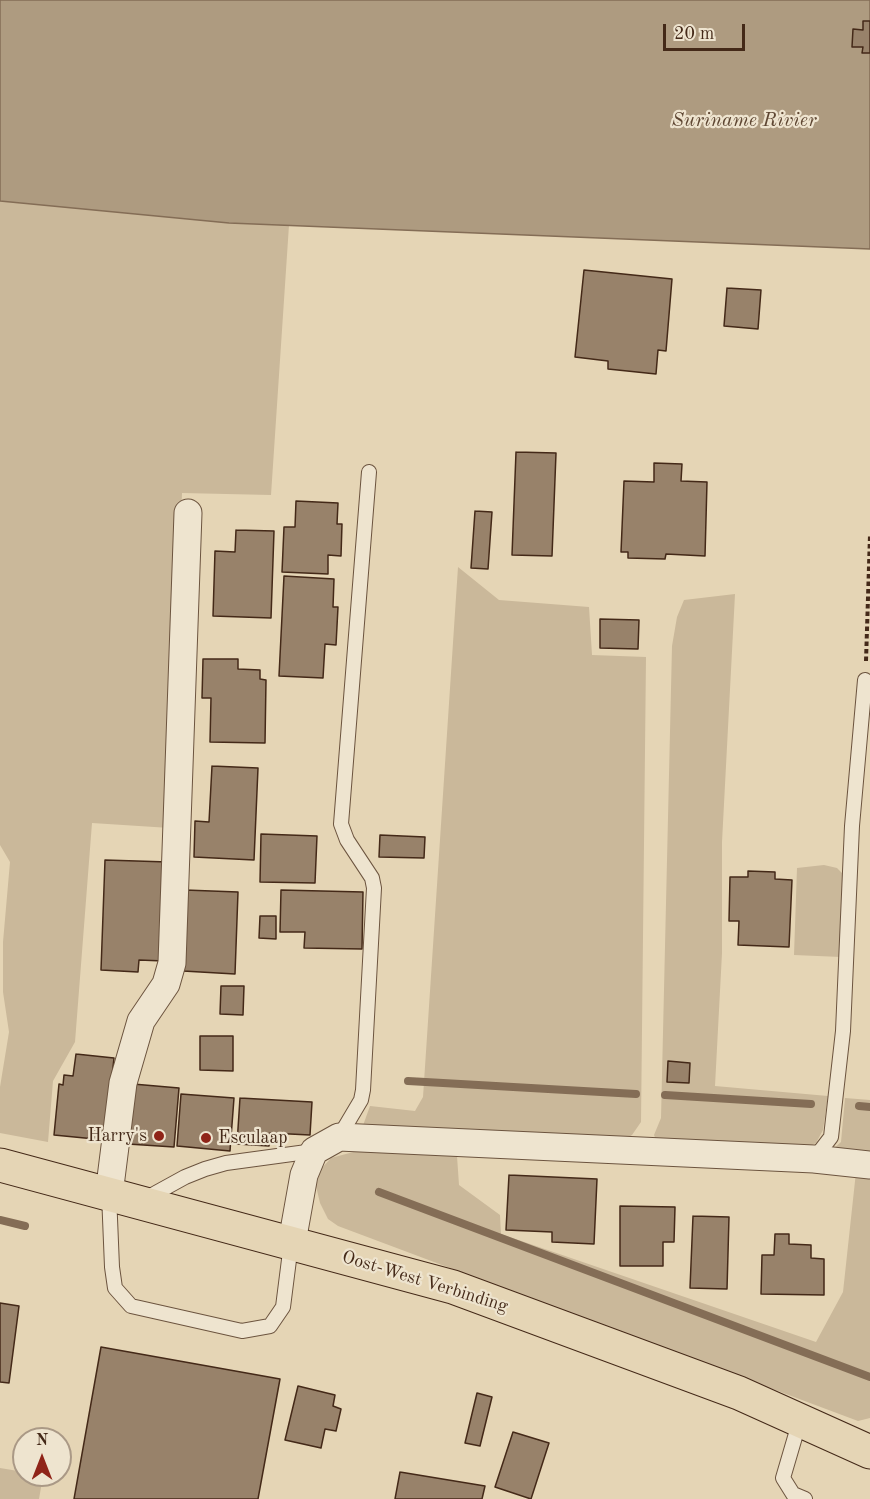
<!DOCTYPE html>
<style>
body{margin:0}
#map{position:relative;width:870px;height:1499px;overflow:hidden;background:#e5d5b5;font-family:"Old Standard TT",serif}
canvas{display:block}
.north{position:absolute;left:12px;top:1427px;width:60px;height:60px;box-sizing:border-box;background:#eee4cf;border:2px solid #aa9986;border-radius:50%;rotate:0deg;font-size:16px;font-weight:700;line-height:24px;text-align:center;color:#442918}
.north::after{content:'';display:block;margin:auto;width:21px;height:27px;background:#8f2418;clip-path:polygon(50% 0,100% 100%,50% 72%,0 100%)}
.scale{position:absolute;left:663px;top:24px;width:82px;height:27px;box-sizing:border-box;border:3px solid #442918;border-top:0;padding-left:8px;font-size:18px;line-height:21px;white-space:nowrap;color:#442918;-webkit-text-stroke:4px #eee4cf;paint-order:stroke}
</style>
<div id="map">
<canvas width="870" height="1499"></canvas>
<div class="north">N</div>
<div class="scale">20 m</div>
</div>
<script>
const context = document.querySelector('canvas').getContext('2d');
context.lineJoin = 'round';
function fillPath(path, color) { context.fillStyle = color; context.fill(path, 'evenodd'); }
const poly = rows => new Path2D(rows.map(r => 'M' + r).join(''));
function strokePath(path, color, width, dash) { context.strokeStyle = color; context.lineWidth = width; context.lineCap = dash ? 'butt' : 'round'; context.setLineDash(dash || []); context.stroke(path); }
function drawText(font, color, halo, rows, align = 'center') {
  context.font = font + ' "Old Standard TT",serif'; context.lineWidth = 4.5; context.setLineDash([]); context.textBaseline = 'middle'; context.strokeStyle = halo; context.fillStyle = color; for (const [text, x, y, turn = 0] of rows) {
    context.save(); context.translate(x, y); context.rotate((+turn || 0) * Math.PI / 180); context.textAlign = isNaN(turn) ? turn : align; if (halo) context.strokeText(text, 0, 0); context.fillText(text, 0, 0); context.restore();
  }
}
const green = poly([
 [0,201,229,223,289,225,271,495,182,493,170,828,92,823,75,1042,53,1081,48,1142,0,1133,0,1087,9,1032,3,992,3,942,10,862,0,845],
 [458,567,499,600,589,607,592,655,646,657,641,1122,632,1135,620,1143,361,1131,370,1106,415,1111,423,1097],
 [735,594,722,842,722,953,715,1086,828,1096,823,1130,816,1143,802,1150,656,1140,654,1135,661,1118,672,646,677,617,684,600],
 [824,865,837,868,844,875,841,957,794,955,797,868],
 [845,1098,870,1100,870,1158,830,1152,841,1142],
 [357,1151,457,1156,459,1185,500,1215,501,1234,816,1342,843,1292,856,1172,870,1174,870,1418,858,1421,338,1226,328,1219,320,1203,316,1186,321,1169,331,1158],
 [0,1468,24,1472,24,1475,43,1476,39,1499,0,1499]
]);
const water = poly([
 [0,0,870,0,870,249,229,223,0,201,0,0]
]);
const stream = poly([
 [408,1081,636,1094],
 [665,1095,811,1104],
 [859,1106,870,1107],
 [379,1192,870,1377],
 [0,1220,25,1226]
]);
const building = poly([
 [863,21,870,21,870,53,862,53,863,47,852,47,853,29,863,30,863,21],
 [584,270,672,279,666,351,658,350,656,374,608,369,608,361,575,357,584,270],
 [727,288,761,290,758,329,724,326,727,288],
 [516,452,556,453,552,556,512,555,516,452],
 [654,463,682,464,681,481,707,482,705,556,666,554,665,559,628,558,628,552,621,552,624,481,654,482,654,463],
 [296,501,338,503,337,524,342,524,341,556,328,555,328,574,282,572,284,527,295,527,296,501],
 [475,511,492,512,488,569,471,568,475,511],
 [236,530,274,531,271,618,213,616,215,551,235,552,236,530],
 [284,576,334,579,333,607,338,607,336,645,325,644,323,678,279,676,284,576],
 [600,619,639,620,638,649,600,648,600,619],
 [203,659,238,659,238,669,260,670,260,679,266,680,265,743,210,742,211,698,202,698,203,659],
 [212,766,258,768,254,860,194,857,195,821,209,822,212,766],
 [261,834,317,836,315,883,260,882,261,834],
 [380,835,425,837,424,858,379,857,380,835],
 [105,860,168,862,164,961,139,960,138,972,101,970,105,860],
 [748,871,775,872,775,879,792,880,789,947,738,945,739,921,729,921,730,877,748,877,748,871],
 [185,890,238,892,235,974,183,971,185,890],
 [281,890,363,892,362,949,304,948,305,932,280,932,281,890],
 [260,916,276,916,276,939,259,938,260,916],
 [221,986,244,986,243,1015,220,1014,221,986],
 [200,1036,233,1036,233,1071,200,1070,200,1036],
 [76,1054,114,1058,105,1140,54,1135,59,1084,63,1085,64,1075,73,1076,76,1054],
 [668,1061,690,1063,689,1083,667,1082,668,1061],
 [133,1084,179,1088,174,1147,128,1144,133,1084],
 [181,1094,234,1098,230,1151,177,1146,181,1094],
 [240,1098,312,1102,310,1135,270,1133,269,1146,237,1144,240,1098],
 [509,1175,597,1179,594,1244,552,1242,552,1232,506,1230,509,1175],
 [620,1206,675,1207,674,1242,663,1242,663,1266,620,1266,620,1206],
 [693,1216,729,1217,727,1289,690,1288,693,1216],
 [775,1234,789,1234,789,1244,811,1245,811,1258,824,1259,824,1295,761,1294,762,1255,774,1255,775,1234],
 [0,1303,19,1306,9,1383,0,1382,0,1303],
 [101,1347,280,1379,258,1499,74,1499,101,1347],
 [298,1386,335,1395,333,1406,341,1409,336,1431,325,1429,321,1448,285,1440,298,1386],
 [477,1393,492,1397,480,1446,465,1443,477,1393],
 [513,1432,549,1443,531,1499,495,1487,513,1432],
 [400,1472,485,1486,482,1499,395,1499,400,1472]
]);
const path = poly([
 [866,661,870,535]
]);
const service = poly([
 [339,1137,361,1100,363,1090,374,888,372,878,347,840,341,824,369,472],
 [814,1159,831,1137,843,1031,852,826,865,680],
 [109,1194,112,1267,115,1288,131,1306,242,1331,270,1326,283,1307,291,1244],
 [145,1199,185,1177,205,1169,226,1163,314,1151],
 [800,1420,783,1478,793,1494,805,1499]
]);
const minor = poly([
 [109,1194,123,1083,141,1021,166,984,172,963,188,513],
 [292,1242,304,1175,314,1151,339,1137,814,1159,870,1165]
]);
const primary = poly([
 [0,1165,453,1287,739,1393,870,1452]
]);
const markers = [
 [159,1136,6,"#8f2418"],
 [206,1138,6,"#8f2418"]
];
const poiNames = [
 ["Harry's",147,1136],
 ["Esculaap",218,1138,"left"]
];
const streetNames = [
 ["Oost-West Verbinding",425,1282,17]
];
const waterNames = [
 ["Suriname Rivier",744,121]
];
fillPath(green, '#cab89a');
fillPath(water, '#ae9b80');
strokePath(water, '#846d56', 1.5);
strokePath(stream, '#846d56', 8);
fillPath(building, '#98826a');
strokePath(building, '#442918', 1.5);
strokePath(service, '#6c543f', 16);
strokePath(minor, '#6c543f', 29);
strokePath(primary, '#442918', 35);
strokePath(path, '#442918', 4, [4.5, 3]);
strokePath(service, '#eee4cf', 14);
strokePath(minor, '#eee4cf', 27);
strokePath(primary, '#e5d5b5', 33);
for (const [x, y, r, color] of markers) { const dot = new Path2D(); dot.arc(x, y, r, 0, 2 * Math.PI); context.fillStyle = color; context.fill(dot); strokePath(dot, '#eee4cf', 2); }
drawText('18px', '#442918', '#eee4cf', poiNames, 'right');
drawText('18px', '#442918', '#eee4cf', streetNames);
drawText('italic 20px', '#5e4632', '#eee4cf', waterNames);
</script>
